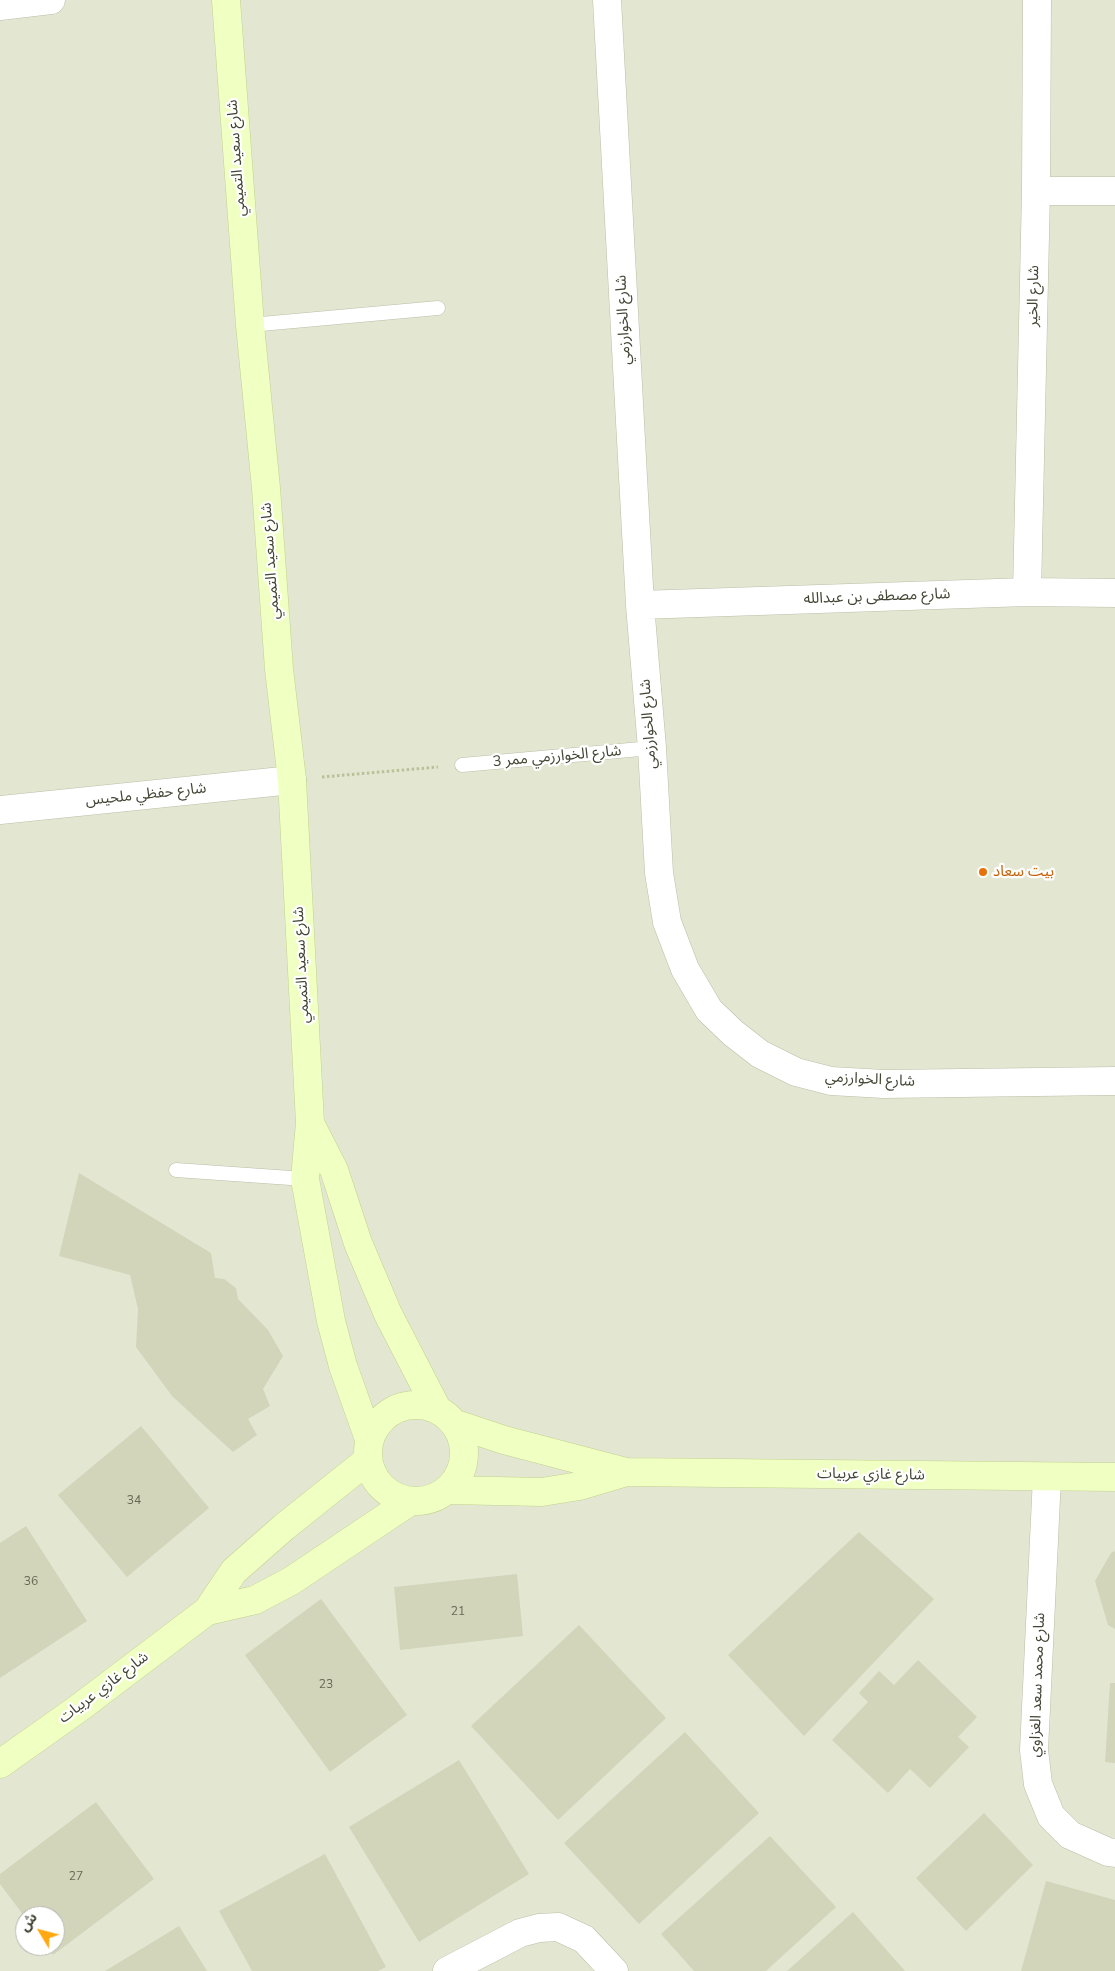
<!DOCTYPE html>
<meta charset="utf-8">
<style>
body{margin:0}
#map{position:relative;width:1115px;height:1971px;overflow:hidden;background:#f0f3e4;font-family:"Nunito Sans","Noto Sans Arabic",sans-serif}
canvas{display:block}
.north{position:absolute;left:15px;top:1906px;width:50px;height:50px;box-sizing:border-box;background:#fff;border:1px solid #b4b5ae;border-radius:50%;rotate:307deg;font-size:14px;font-weight:700;line-height:20px;text-align:center;color:#434534}
.north::after{content:'';display:block;margin:auto;width:18px;height:22px;background:#ffa80f;clip-path:polygon(50% 0,100% 100%,50% 72%,0 100%)}
</style>
<div id="map">
<canvas width="1115" height="1971"></canvas>
<div class="north">ش</div>
</div>
<script>
const context = document.querySelector('canvas').getContext('2d');
context.lineJoin = 'round';
function fillPath(path, color) { context.fillStyle = color; context.fill(path, 'evenodd'); }
const poly = rows => new Path2D(rows.map(r => 'M' + r).join(''));
function strokePath(path, color, width, dash) { context.strokeStyle = color; context.lineWidth = width; context.lineCap = dash ? 'butt' : 'round'; context.setLineDash(dash || []); context.stroke(path); }
function drawText(font, color, halo, rows, align = 'center') {
  context.font = font + ' "Nunito Sans","Noto Sans Arabic",sans-serif'; context.lineWidth = 4.5; context.setLineDash([]); context.textBaseline = 'middle'; context.strokeStyle = halo; context.fillStyle = color; for (const [text, x, y, turn = 0] of rows) {
    context.save(); context.translate(x, y); context.rotate((+turn || 0) * Math.PI / 180); context.textAlign = isNaN(turn) ? turn : align; if (halo) context.strokeText(text, 0, 0); context.fillText(text, 0, 0); context.restore();
  }
}
const residential = poly([
 [0,0,1115,0,1115,1971,0,1971],
 [25,1916,55,1916,55,1946,25,1946]
]);
const building = poly([
 [79,1173,211,1253,215,1278,224,1279,236,1288,238,1299,268,1330,283,1356,263,1389,270,1406,248,1419,257,1435,233,1452,172,1396,136,1347,138,1309,130,1275,59,1256],
 [141,1426,209,1508,127,1577,58,1495],
 [26,1526,87,1621,0,1678,0,1543],
 [859,1532,934,1599,804,1736,728,1655],
 [1115,1551,1115,1629,1108,1625,1095,1581,1111,1553],
 [517,1574,523,1636,400,1650,394,1587],
 [321,1599,407,1715,330,1772,245,1655],
 [579,1625,666,1718,558,1820,471,1726],
 [918,1660,977,1717,958,1737,969,1747,930,1788,910,1769,888,1793,832,1740,868,1702,859,1693,879,1671,894,1685],
 [1110,1683,1115,1683,1115,1763,1105,1762],
 [685,1732,759,1813,639,1924,564,1843],
 [459,1760,529,1874,419,1942,349,1827],
 [96,1802,154,1879,53,1955,47,1946,55,1946,55,1916,24,1916,0,1884,0,1874],
 [984,1813,1033,1865,966,1931,916,1878],
 [770,1836,836,1907,766,1971,694,1971,661,1934],
 [325,1854,386,1967,378,1971,252,1971,219,1911],
 [1046,1881,1115,1900,1115,1971,1021,1971],
 [853,1912,905,1971,787,1971],
 [179,1926,207,1971,105,1971]
]);
const path = poly([
 [322,777,438,767]
]);
const lane = poly([
 [250,325,438,308],
 [462,765,652,748],
 [176,1170,305,1179]
]);
const street = poly([
 [607,0,640,605,652,748,659,873,667,922,685,969,709,1010,733,1033,760,1054,796,1072,831,1081,884,1084,1115,1081],
 [0,6,51,0],
 [1036,191,1115,191],
 [1027,592,1036,191,1037,0],
 [640,605,1027,592,1115,593],
 [0,810,292,780],
 [1047,1477,1034,1750,1038,1784,1051,1816,1070,1835,1108,1852,1115,1853],
 [447,1971,520,1933,539,1928,558,1927,584,1939,614,1971]
]);
const secondary = poly([
 [226,0,250,325,266,488,279,669,292,780,310,1123,305,1179,331,1321,343,1366,369,1439],
 [310,1123,334,1170,358,1243,388,1314,437,1409],
 '368 1453a48 48 0 1 1 96 0a48 48 0 1 1-96 0Z',
 [456,1424,504,1440,626,1472,1115,1477],
 [449,1490,542,1492,579,1486,626,1472],
 [207,1611,255,1600,291,1581,409,1502],
 [0,1764,79,1708,207,1611,234,1571,284,1527,368,1460]
]);
const markers = [
 [983,872,5,"#e8710a"]
];
const numberNames = [
 ["34",134,1501],
 ["36",31,1582],
 ["21",458,1612],
 ["23",326,1685],
 ["27",76,1877]
];
const streetNames = [
 ["شارع سعيد التميمي",237,158,-94],
 ["شارع الخير",1034,296,-89],
 ["شارع الخوارزمي",624,320,-93],
 ["شارع سعيد التميمي",271,561,-94],
 ["شارع مصطفى بن عبدالله",877,597,-2],
 ["شارع الخوارزمي",649,724,-94],
 ["شارع الخوارزمي ممر 3",557,757,-5],
 ["شارع حفظي ملحيس",146,795,-6],
 ["شارع سعيد التميمي",302,965,-93],
 ["شارع الخوارزمي",870,1080,3],
 ["شارع غازي عربيات",871,1475,1],
 ["شارع محمد سعد الغزاوي",1038,1685,-88],
 ["شارع غازي عربيات",104,1688,-37]
];
const foodNames = [
 ["بيت سعاد",993,872]
];
fillPath(residential, '#e3e7d2');
fillPath(building, '#d2d5ba');
strokePath(lane, '#bbbea7', 15);
strokePath(street, '#bbbea7', 29);
strokePath(secondary, '#c3d091', 29);
strokePath(path, '#bbc098', 3, [2.5, 2.5]);
strokePath(lane, '#fff', 14);
strokePath(street, '#fff', 28);
strokePath(secondary, '#f0ffc2', 28);
for (const [x, y, r, color] of markers) { const dot = new Path2D(); dot.arc(x, y, r, 0, 2 * Math.PI); context.fillStyle = color; context.fill(dot); strokePath(dot, '#fff', 2); }
drawText('12px', '#676956', null, numberNames);
drawText('15px', '#434534', '#fff', streetNames);
drawText('15px', '#c56008', '#fff', foodNames, 'left');
</script>
